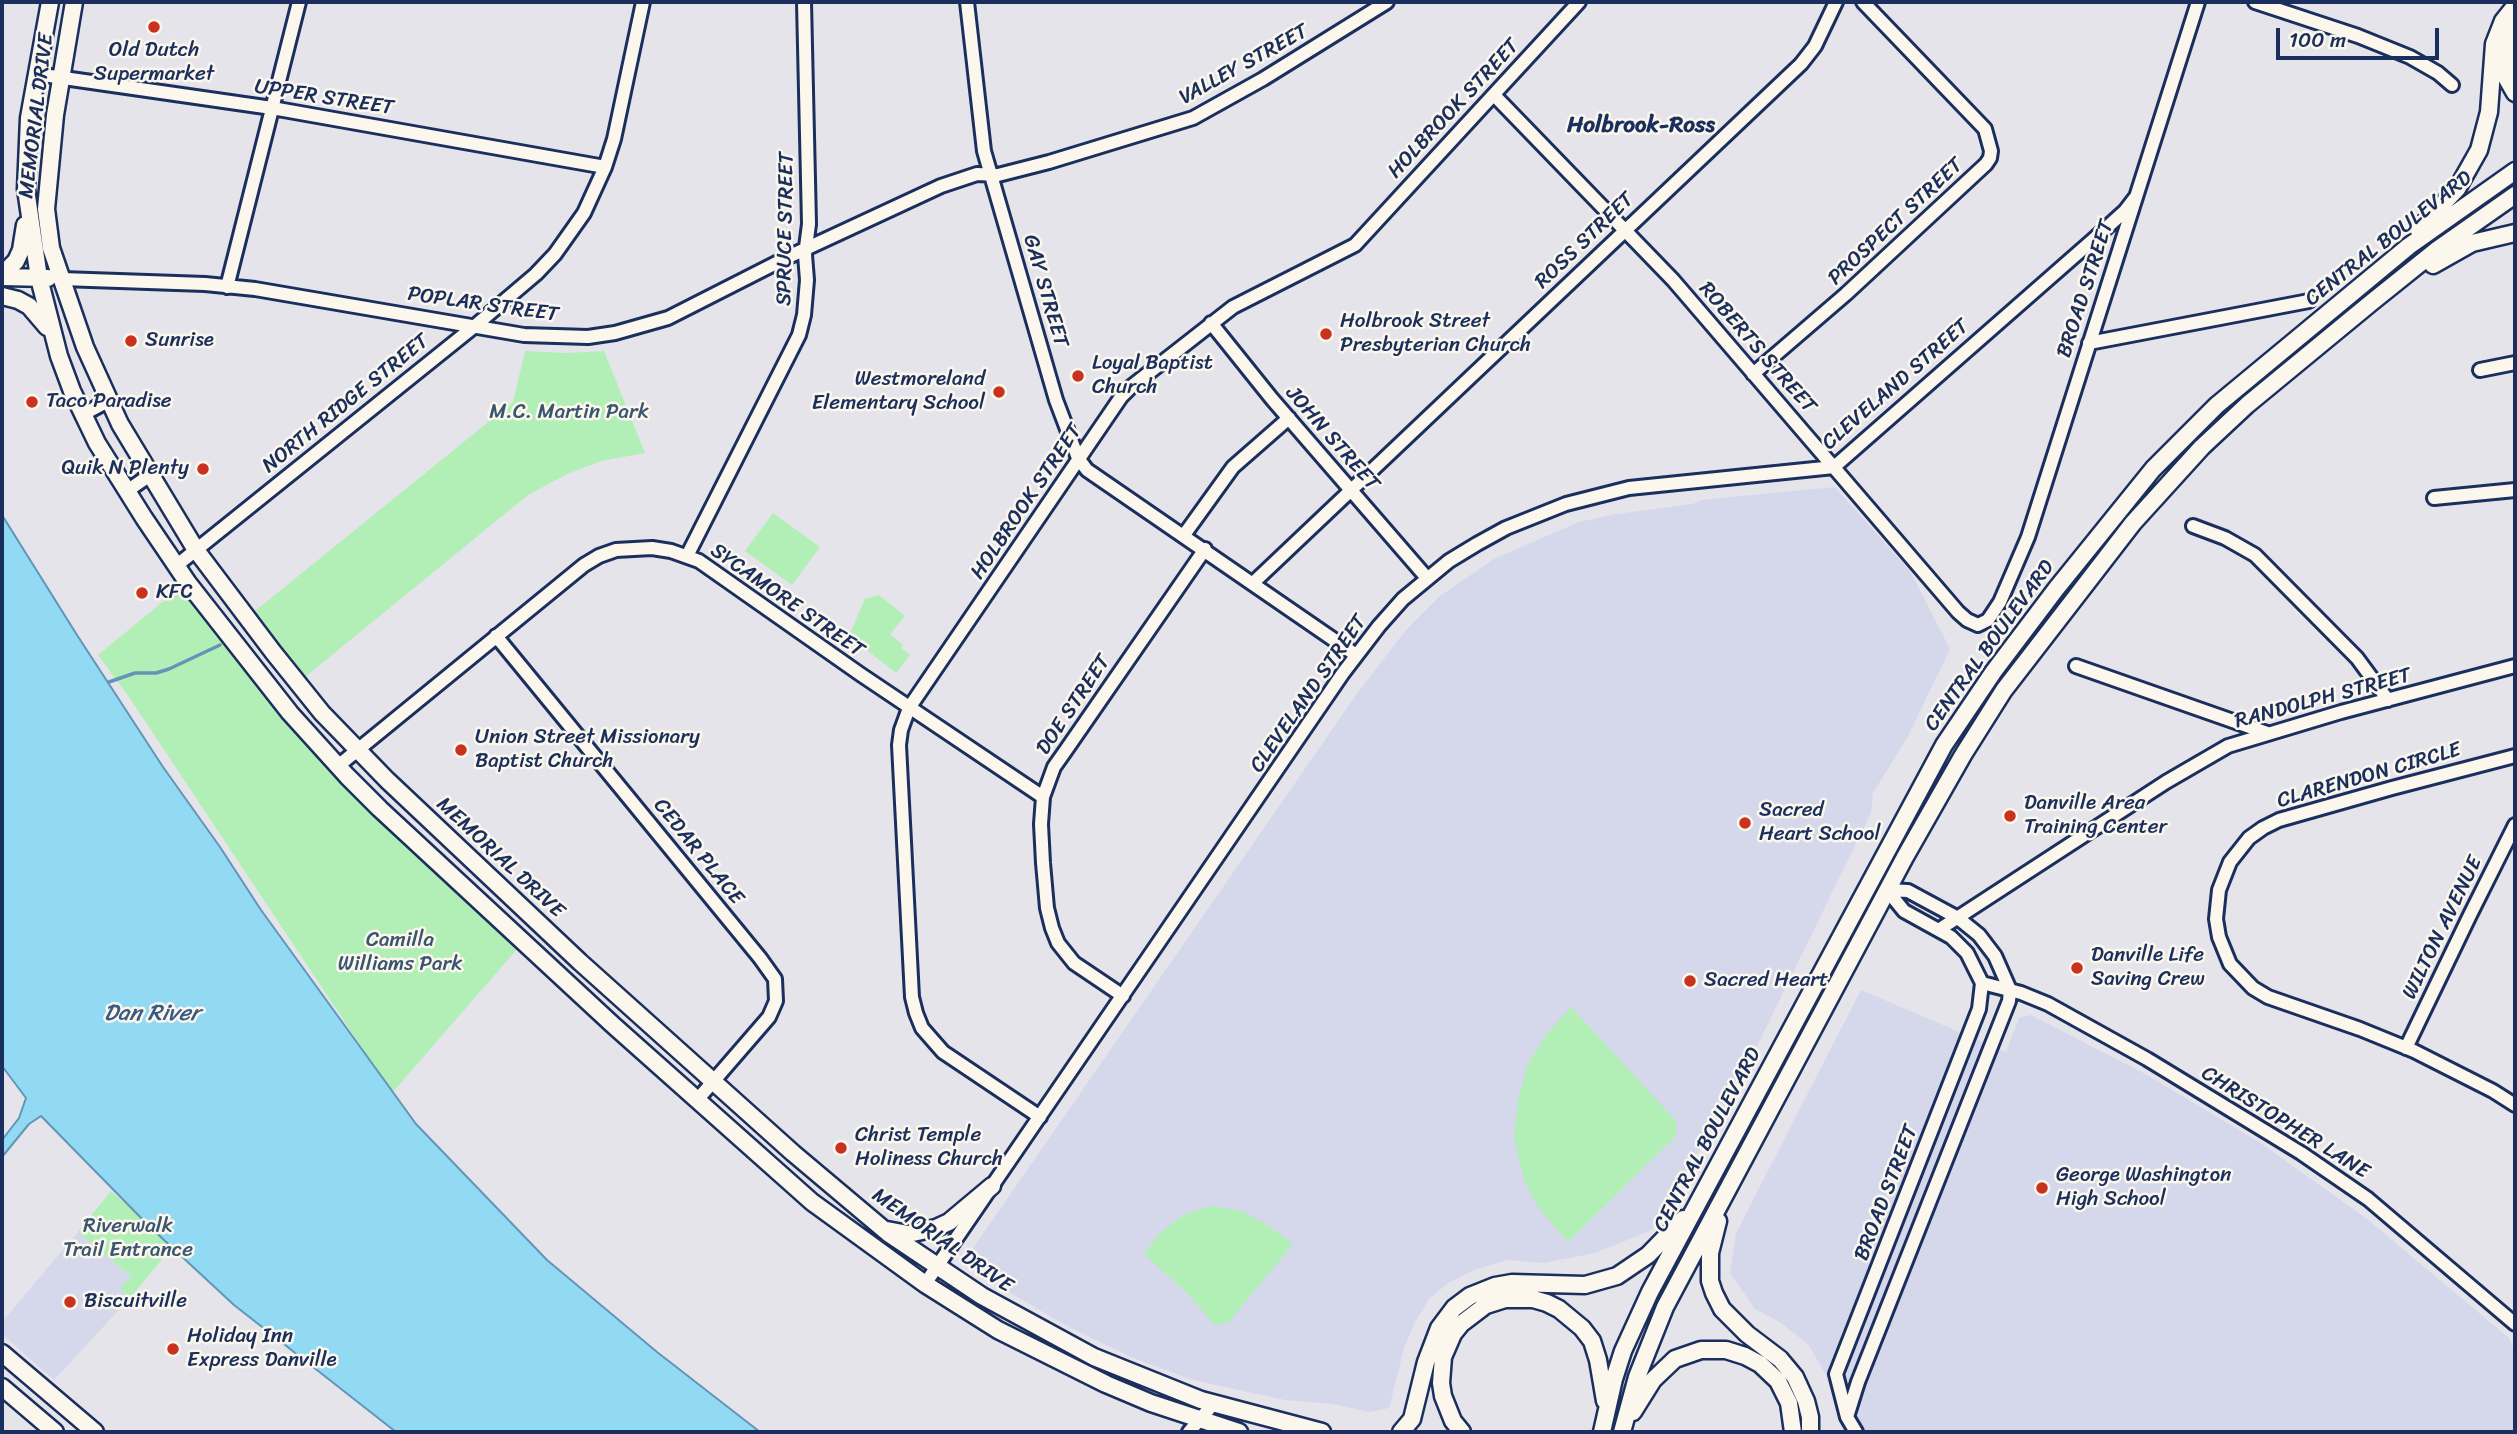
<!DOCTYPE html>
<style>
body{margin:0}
#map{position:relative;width:2517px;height:1434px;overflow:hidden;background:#e5e4eb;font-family:Sriracha,sans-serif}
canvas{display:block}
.frame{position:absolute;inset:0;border:4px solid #1b2f5e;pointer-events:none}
.scale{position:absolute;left:2276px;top:28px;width:163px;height:32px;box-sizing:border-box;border:4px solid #1b2f5e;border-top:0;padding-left:9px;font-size:21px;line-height:24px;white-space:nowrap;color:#1b2f5e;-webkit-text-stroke:5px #fbf7ec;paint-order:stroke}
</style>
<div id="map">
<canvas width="2517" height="1434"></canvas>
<div class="frame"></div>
<div class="scale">100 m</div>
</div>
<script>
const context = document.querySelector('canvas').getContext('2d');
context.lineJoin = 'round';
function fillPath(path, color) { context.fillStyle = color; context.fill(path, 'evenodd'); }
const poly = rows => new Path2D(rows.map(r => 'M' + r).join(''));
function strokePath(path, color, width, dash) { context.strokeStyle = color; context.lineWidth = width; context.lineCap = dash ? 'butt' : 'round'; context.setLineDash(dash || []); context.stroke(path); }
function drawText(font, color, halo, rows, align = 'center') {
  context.font = font + ' Sriracha,sans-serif'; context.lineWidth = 5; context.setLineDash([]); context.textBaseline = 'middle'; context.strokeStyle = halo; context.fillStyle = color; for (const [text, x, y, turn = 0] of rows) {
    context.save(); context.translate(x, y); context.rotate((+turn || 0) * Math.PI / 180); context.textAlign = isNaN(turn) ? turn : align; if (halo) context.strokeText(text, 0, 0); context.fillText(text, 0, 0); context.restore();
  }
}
const built = poly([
 [1835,487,1910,571,1950,649,1908,736,1873,793,1871,813,1737,1087,1652,1230,1595,1253,1543,1263,1507,1260,1474,1270,1448,1283,1429,1299,1415,1322,1404,1348,1389,1408,1370,1412,1332,1404,1285,1400,1193,1380,1133,1358,1063,1324,962,1264,1356,695,1406,630,1440,596,1494,559,1579,522,1616,514,1693,504,1701,500],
 [1861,990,2006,1052,2019,1018,2031,1015,2147,1075,2259,1142,2367,1219,2509,1338,2515,1352,2513,1424,2515,1432,1844,1432,1826,1375,1808,1344,1778,1321,1755,1309,1730,1273,1736,1233],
 [78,1232,131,1276,121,1289,130,1298,54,1380,2,1334,2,1322]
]);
const green = poly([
 [525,351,567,353,604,351,645,453,601,461,567,474,528,495,305,677,255,611,513,402],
 [773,513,820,547,792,585,745,551],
 [182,586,335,772,518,948,392,1093,129,697,98,655],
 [879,595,905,616,890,634,903,645,901,648,910,655,896,673,849,636,865,599],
 [1571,1007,1676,1121,1676,1136,1568,1242,1538,1207,1525,1183,1514,1137,1518,1101,1528,1064,1546,1035],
 [111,1191,174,1245,130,1298,120,1289,131,1276,78,1232],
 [1209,1206,1239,1210,1266,1224,1293,1244,1228,1323,1215,1325,1187,1293,1144,1254,1160,1233,1183,1215]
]);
const water = poly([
 [2,515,77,635,163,767,220,847,261,910,416,1124,547,1260,657,1352,760,1432,396,1432,234,1305,151,1228,41,1116,29,1124,2,1157,2,1140,19,1118,26,1098,2,1066,2,515]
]);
const stream = poly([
 [109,682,135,673,156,673,169,669,220,645]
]);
const minor = poly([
 [967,2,984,151,1056,400,1078,458,1087,470,1356,655],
 [2255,2,2358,36,2410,57,2438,73,2452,85],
 [36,74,272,108,605,167],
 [1494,95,1673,280,1958,612,1967,620,1978,625,1988,620,2000,602,2028,537,2198,2],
 [62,279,205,284,255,289,524,335,588,337,615,333,668,318,788,257,941,186,977,174,998,175,1049,162,1193,118,1263,79,1387,2],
 [227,287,299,2],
 [1211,323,1272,399,1427,578],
 [2089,343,2309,301],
 [2480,370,2515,363],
 [1753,374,1846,294,1986,164,1990,158,1991,151,1985,129,1863,2],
 [82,415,108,401],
 [127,491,150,475],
 [2434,498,2515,490],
 [2193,526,2225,538,2255,555,2357,658,2388,700],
 [1184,535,1233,467,1289,418],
 [687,556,799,335,804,315,807,280,805,255,809,224,804,2],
 [176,566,476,325,536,274,555,254,584,213,605,167,614,139,643,2],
 [1253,583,1801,64,1815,46,1836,2],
 [496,636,760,958,775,979,776,1001,769,1017,698,1099],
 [2076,666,2267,733],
 [2515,756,2392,788,2279,820,2263,828,2249,838,2230,862,2219,890,2216,919,2219,937,2230,964,2253,988,2268,997,2360,1029,2414,1051,2493,1091,2515,1105],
 [338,766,584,565,599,556,616,550,652,548,671,551,699,561,860,674,1043,797],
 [1940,929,2166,782,2228,746,2341,712,2515,666],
 [1982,983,2021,993,2048,1004,2147,1059,2301,1153,2368,1199,2515,1324],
 [1123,996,1074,963,1058,943,1052,928,1047,908,1043,863,1041,824,1043,797,1054,767,1066,750,1205,549],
 [2406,1048,2470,915,2515,825],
 [1040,1117,943,1052,922,1028,916,1013,912,997,899,745,901,730,909,708,1121,397,1132,386,1233,307,1355,245,1579,2],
 [925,1284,1343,673,1379,626,1403,599,1449,561,1477,544,1506,528,1566,504,1629,488,1834,467,2094,239,2125,211,2135,198],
 [1847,1417,1858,1382,2009,1001,2010,990,1995,956,1979,935,1958,918,1908,891,1887,890,1904,911,1951,937,1967,953,1982,983],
 [1189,1432,1214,1403],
 [1856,1432,1847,1417,1836,1374,1979,1009,1982,983]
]);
const major = poly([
 [50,2,29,118,26,189,39,278,59,356,72,391,97,443,144,518,188,583,290,713,347,776,380,809,613,1025,812,1202,925,1284,998,1330,1106,1384,1151,1403,1239,1432],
 [74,2,55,115,46,209,51,248,85,347,120,424,196,550,273,652,322,713,387,780,580,962,793,1153,888,1233,982,1296,1094,1357,1201,1400,1322,1432],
 [2514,23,2507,35,2505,69,2507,79,2515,93],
 [2418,229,2457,189,2479,150,2489,112,2494,44,2503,21,2515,6],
 [2433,265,2472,243,2515,233],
 [2,275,16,261,21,250,25,225],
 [2,277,48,278],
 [2,296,18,300,29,306,47,327],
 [1718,1221,1710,1253,1710,1281,1714,1293,1722,1309,1747,1334,1780,1359,1795,1377,1806,1401,1810,1417,1810,1432],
 [887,1230,908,1234,936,1228,949,1222,992,1186],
 [2,1353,95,1432],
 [2,1387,55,1432],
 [1633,1412,1653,1380,1675,1359,1701,1350,1726,1350,1745,1356,1760,1364,1778,1381,1789,1403,1793,1432],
 [1401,1432,1412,1419,1426,1362,1439,1328,1454,1308,1470,1296,1495,1286,1512,1283,1585,1285,1617,1276,1648,1255,1683,1219],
 [1462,1432,1453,1421,1443,1396,1441,1383,1443,1357,1453,1334,1461,1324,1486,1305,1505,1299,1533,1299,1547,1303,1559,1309,1582,1328,1592,1341,1598,1360,1605,1401],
 [1602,1432,1614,1379,1623,1351,1650,1292,1944,745,1994,671,2056,589,2153,469,2217,405,2409,246,2515,171],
 [1622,1432,1637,1377,1665,1307,1905,857,1963,755,2004,690,2133,523,2202,447,2247,405,2372,302,2438,249,2515,195]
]);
const markers = [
 [154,27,7,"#c8321e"],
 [1326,334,7,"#c8321e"],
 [131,341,7,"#c8321e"],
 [1078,376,7,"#c8321e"],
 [999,392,7,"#c8321e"],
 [32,402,7,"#c8321e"],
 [203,469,7,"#c8321e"],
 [142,593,7,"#c8321e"],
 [461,750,7,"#c8321e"],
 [2010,816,7,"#c8321e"],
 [1745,823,7,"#c8321e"],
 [2077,968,7,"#c8321e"],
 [1690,981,7,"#c8321e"],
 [841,1148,7,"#c8321e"],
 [2042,1188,7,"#c8321e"],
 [70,1302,7,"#c8321e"],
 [173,1349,7,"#c8321e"]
];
const poiNames = [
 ["Old Dutch",154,51,"center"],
 ["Supermarket",154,75,"center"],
 ["Holbrook Street",1340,322],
 ["Presbyterian Church",1340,346],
 ["Sunrise",145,341],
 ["Loyal Baptist",1092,364],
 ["Church",1092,388],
 ["Westmoreland",985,380,"right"],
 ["Elementary School",985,404,"right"],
 ["Taco Paradise",46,402],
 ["Quik N Plenty",189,469,"right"],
 ["KFC",156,593],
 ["Union Street Missionary",475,738],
 ["Baptist Church",475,762],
 ["Danville Area",2024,804],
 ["Training Center",2024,828],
 ["Sacred",1759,811],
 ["Heart School",1759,835],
 ["Danville Life",2091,956],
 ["Saving Crew",2091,980],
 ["Sacred Heart",1704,981],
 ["Christ Temple",855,1136],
 ["Holiness Church",855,1160],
 ["George Washington",2056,1176],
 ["High School",2056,1200],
 ["Biscuitville",84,1302],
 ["Holiday Inn",187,1337],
 ["Express Danville",187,1361]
];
const streetNames = [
 ["VALLEY STREET",1244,65,-29],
 ["UPPER STREET",324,98,9],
 ["HOLBROOK STREET",1454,109,-47],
 ["MEMORIAL DRIVE",37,116,-83],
 ["PROSPECT STREET",1896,222,-43],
 ["SPRUCE STREET",786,229,-89],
 ["CENTRAL BOULEVARD",2389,239,-38],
 ["ROSS STREET",1585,241,-44],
 ["BROAD STREET",2086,289,-72],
 ["GAY STREET",1045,291,74],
 ["POPLAR STREET",483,305,8],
 ["ROBERTS STREET",1757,348,49],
 ["CLEVELAND STREET",1896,385,-41],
 ["NORTH RIDGE STREET",346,404,-39],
 ["JOHN STREET",1332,439,49],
 ["HOLBROOK STREET",1027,502,-56],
 ["SYCAMORE STREET",787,601,35],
 ["CENTRAL BOULEVARD",1990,646,-54],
 ["CLEVELAND STREET",1309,694,-55],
 ["RANDOLPH STREET",2323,699,-15],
 ["DOE STREET",1074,705,-56],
 ["CLARENDON CIRCLE",2369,776,-16],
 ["CEDAR PLACE",698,852,51],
 ["MEMORIAL DRIVE",500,858,43],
 ["WILTON AVENUE",2443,928,-64],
 ["CHRISTOPHER LANE",2285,1123,32],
 ["CENTRAL BOULEVARD",1708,1140,-62],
 ["BROAD STREET",1887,1193,-69],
 ["MEMORIAL DRIVE",942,1241,35]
];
const parkNames = [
 ["M.C. Martin Park",569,413],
 ["Camilla",400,941],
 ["Williams Park",400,965],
 ["Riverwalk",128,1227],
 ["Trail Entrance",128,1251]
];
const neighbourhoodNames = [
 ["Holbrook-Ross",1641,126]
];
const waterNames = [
 ["Dan River",152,1014]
];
fillPath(built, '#d5d7eb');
fillPath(green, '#b1efb6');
fillPath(water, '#92d9f3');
strokePath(water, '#6295b7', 2);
strokePath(stream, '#6295b7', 3.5);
strokePath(minor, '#1b2f5e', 18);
strokePath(major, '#1b2f5e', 21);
strokePath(minor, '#fbf7ec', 12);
strokePath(major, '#fbf7ec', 16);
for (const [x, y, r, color] of markers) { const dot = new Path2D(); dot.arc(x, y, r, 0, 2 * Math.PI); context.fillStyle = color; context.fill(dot); strokePath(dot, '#fbf7ec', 2.5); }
drawText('21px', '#1b2f5e', '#fbf7ec', poiNames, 'left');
drawText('21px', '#1b2f5e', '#fbf7ec', streetNames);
drawText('21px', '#395570', '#fbf7ec', parkNames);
drawText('bold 23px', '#1b2f5e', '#fbf7ec', neighbourhoodNames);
drawText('italic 23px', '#395a83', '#fbf7ec', waterNames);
</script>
